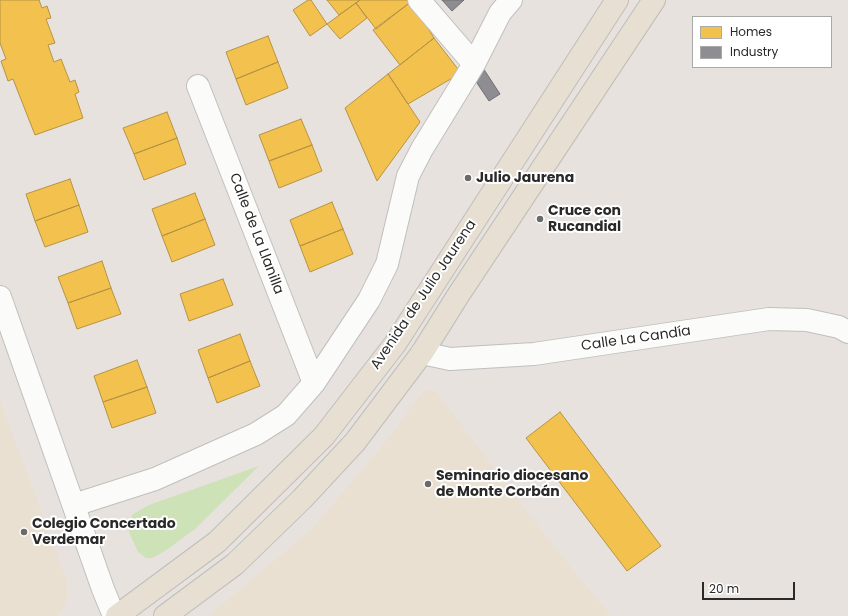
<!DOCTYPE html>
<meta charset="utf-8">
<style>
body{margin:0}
#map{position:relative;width:848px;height:616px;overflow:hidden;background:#e7e2de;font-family:Poppins,sans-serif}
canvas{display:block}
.legend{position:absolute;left:692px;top:16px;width:140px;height:52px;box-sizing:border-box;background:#fff;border:1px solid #a9a9a9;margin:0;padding:5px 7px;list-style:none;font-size:12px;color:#292929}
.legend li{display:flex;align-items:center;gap:8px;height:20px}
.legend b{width:20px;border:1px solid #a9a9a9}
.scale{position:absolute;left:702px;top:582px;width:93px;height:18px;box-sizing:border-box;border:2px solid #292929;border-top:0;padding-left:5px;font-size:12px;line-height:14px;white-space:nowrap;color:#292929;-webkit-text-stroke:3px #fff;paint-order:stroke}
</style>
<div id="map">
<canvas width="848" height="616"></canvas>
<ul class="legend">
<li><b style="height:11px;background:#f2c14e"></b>Homes</li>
<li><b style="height:11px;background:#8d8d92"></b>Industry</li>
</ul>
<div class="scale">20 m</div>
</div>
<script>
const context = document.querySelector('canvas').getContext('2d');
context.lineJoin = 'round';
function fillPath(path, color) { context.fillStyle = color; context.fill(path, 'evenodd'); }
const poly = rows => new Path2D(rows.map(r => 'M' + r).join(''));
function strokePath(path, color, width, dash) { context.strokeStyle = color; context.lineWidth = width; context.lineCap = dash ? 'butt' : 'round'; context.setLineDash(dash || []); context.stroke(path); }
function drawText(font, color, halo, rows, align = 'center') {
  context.font = font + ' Poppins,sans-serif'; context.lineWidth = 4; context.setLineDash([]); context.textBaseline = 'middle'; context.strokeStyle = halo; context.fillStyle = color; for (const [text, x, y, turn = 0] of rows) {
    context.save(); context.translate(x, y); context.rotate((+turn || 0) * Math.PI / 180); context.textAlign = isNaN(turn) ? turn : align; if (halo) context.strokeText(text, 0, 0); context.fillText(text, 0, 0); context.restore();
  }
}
const education = poly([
 [435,390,544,534,611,616,208,616,312,529,388,439,423,391],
 [0,400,67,581,67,599,61,612,56,616,0,616]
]);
const green = poly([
 [259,466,195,529,165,551,152,558,146,558,138,552,129,532,128,522,133,514,149,505]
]);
const homes = poly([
 [0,0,39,0,42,8,47,6,51,18,46,19,55,43,48,45,54,62,61,59,70,82,75,80,79,92,75,94,83,118,35,135,13,79,8,81,1,61,6,59,0,43,0,0],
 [308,0,311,0,327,24,310,36,293,10,308,0],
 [327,0,360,0,339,15,327,0],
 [360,0,412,0,412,1,376,29,356,3,360,0],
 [412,1,434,38,400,65,373,30,412,1],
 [356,3,367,18,340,39,327,24,356,3],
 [268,36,278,62,236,79,226,52,268,36],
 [434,38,461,73,408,104,388,74,434,38],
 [278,62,288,88,246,105,236,79,278,62],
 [388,74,420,122,377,181,345,108,388,74],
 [167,112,177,138,134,154,123,128,167,112],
 [301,119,312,145,269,161,259,135,301,119],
 [177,138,186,164,144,180,134,154,177,138],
 [312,145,322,171,279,188,269,161,312,145],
 [70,179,79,205,35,221,26,194,70,179],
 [195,193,205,219,162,236,152,209,195,193],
 [332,202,343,229,300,246,290,220,332,202],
 [79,205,88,232,45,247,35,221,79,205],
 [205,219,215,245,172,262,162,236,205,219],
 [343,229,353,254,310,272,300,246,343,229],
 [102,261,111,288,68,303,58,277,102,261],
 [223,279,233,305,189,321,180,294,223,279],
 [111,288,121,314,77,329,68,303,111,288],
 [240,334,250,361,208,378,198,350,240,334],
 [137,360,147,387,103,402,94,376,137,360],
 [250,361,260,386,217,403,208,378,250,361],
 [147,387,156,413,112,428,103,402,147,387],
 [560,412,661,546,627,571,526,438,560,412]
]);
const industry = poly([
 [442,0,464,0,452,11,442,0],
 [483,68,500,94,489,101,475,80,483,68]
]);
const minor = poly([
 [419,0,474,64],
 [198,86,314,383],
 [0,297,103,589,114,616],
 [422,353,450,359,534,354,769,319,807,320,839,327,848,332],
 [74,505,155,479,256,434,286,415,314,383,369,300,387,264,408,176,422,149,474,64,500,13,511,0]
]);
const primary = poly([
 [117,616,217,542,324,436,395,344,617,0],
 [165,616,235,564,302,499,355,442,422,353,459,294,654,0]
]);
const markers = [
 [468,178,4,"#6c6a68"],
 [540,219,4,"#6c6a68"],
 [428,484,4,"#6c6a68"],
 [24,532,4,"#6c6a68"]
];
const poiNames = [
 ["Julio Jaurena",476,178],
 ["Cruce con",548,211],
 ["Rucandial",548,227],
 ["Seminario diocesano",436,476],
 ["de Monte Corbán",436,492],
 ["Colegio Concertado",32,524],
 ["Verdemar",32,540]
];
const streetNames = [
 ["Calle de La Llanilla",256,234,69],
 ["Avenida de Julio Jaurena",424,295,-56],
 ["Calle La Candía",636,339,-8]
];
fillPath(education, '#eae0d2');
fillPath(green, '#cde2b6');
fillPath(homes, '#f2c14e');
strokePath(homes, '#b69343', 1);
fillPath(industry, '#8d8d92');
strokePath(industry, '#6f6f72', 1);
strokePath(minor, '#c0bfc0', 24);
strokePath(primary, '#bfbebc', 24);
strokePath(minor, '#fbfbfa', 22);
strokePath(primary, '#e6dfd2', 22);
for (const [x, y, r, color] of markers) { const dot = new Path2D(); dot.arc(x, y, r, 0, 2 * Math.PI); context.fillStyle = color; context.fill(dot); strokePath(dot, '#fff', 1.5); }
drawText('bold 14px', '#292929', '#fff', poiNames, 'left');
drawText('14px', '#292929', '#fff', streetNames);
</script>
